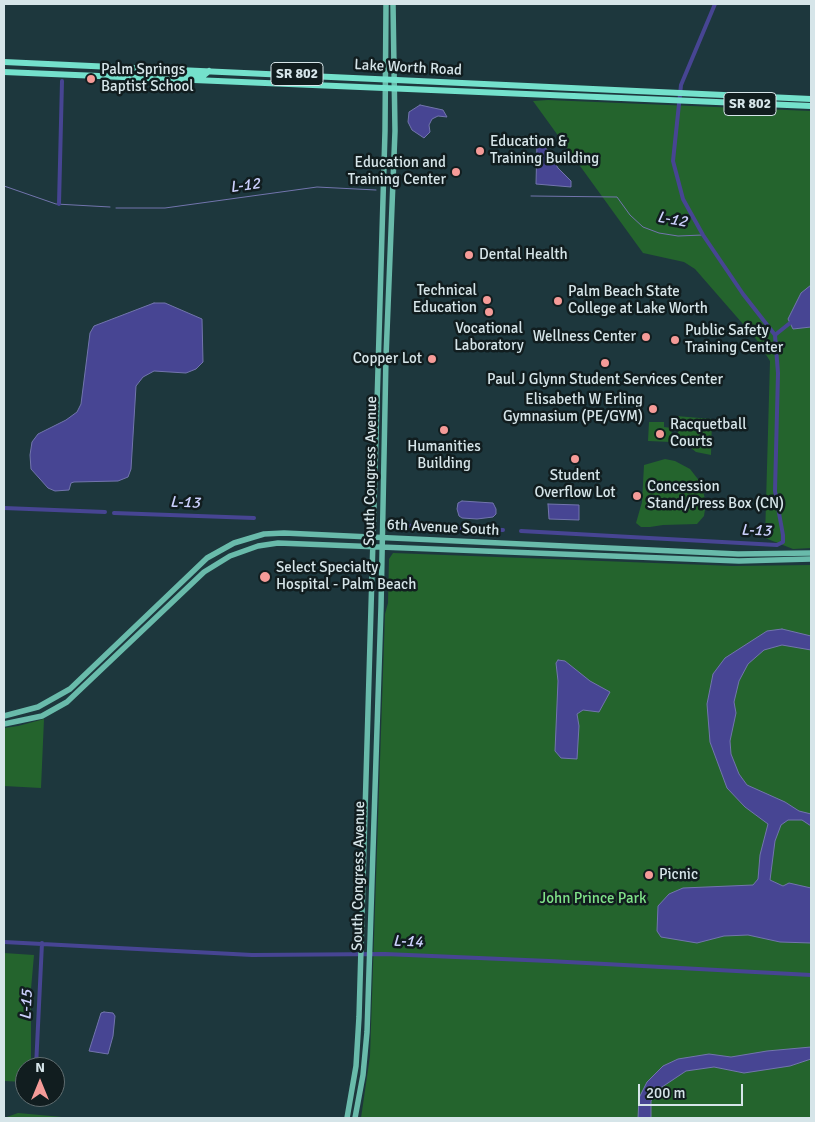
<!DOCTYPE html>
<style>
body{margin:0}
#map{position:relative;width:815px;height:1122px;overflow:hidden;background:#1d373d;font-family:Signika,sans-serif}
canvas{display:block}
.frame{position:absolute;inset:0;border:5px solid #d6e5e9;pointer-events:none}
.north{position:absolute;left:15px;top:1057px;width:50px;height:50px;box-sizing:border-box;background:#111d1f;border:1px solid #606d70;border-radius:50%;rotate:0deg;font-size:14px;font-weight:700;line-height:20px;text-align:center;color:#d6e5e9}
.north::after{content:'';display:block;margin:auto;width:18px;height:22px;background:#f59b98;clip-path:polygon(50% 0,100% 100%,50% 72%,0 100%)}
.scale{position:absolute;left:638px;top:1084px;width:105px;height:22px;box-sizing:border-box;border:2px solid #d6e5e9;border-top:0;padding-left:6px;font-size:15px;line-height:18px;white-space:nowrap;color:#d6e5e9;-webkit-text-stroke:4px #111d1f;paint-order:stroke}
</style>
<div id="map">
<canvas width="815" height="1122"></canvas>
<div class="frame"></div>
<div class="north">N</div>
<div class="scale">200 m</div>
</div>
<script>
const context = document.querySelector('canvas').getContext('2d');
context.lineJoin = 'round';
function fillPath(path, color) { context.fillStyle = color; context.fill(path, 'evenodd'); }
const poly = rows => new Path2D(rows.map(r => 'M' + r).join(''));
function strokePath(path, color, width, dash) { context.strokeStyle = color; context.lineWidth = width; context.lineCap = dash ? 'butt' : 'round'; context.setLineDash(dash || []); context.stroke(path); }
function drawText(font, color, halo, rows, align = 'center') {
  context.font = font + ' Signika,sans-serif'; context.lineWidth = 5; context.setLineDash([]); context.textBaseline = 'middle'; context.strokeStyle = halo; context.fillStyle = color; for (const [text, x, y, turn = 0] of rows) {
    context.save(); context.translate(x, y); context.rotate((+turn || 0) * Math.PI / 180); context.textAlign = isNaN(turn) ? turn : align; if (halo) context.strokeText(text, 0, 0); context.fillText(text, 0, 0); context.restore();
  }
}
const green = poly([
 [548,100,811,111,811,548,793,549,765,538,770,361,756,339,695,269,684,262,643,253,533,101],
 [676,416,712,419,711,455,696,452,685,443,678,433],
 [649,422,664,422,664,427,672,428,671,442,648,441],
 [665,459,675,461,690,469,701,483,706,503,704,516,697,524,663,525,650,527,641,527,636,523,642,502,644,465],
 [393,553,733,566,811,565,811,1118,361,1118,370,1056,385,614,388,603,389,559],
 [44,719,41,788,4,786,4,728,18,726],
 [4,953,34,955,31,989,31,1067,25,1067,25,1082,4,1081],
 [18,1113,73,1118,4,1118]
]);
const water = poly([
 [420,105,443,110,447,117,438,116,432,119,429,125,430,132,424,138,412,130,408,122,409,112,420,105],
 [537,143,543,143,558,168,571,181,571,187,536,184,537,143],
 [811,285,811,327,793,329,788,319,801,293,811,285],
 [154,303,165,303,202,319,203,362,196,369,186,373,154,371,143,377,136,386,131,469,128,477,118,481,74,482,71,483,69,490,55,491,48,488,31,469,30,455,32,442,38,434,66,420,77,412,81,404,90,333,94,326,154,303],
 [462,501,493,503,496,509,496,514,493,517,477,519,462,518,459,516,457,509,458,503,462,501],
 [548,504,579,505,579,520,549,519,548,504],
 [782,629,811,636,811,650,782,645,764,650,748,664,739,681,734,702,736,713,730,741,731,754,739,774,747,785,785,802,799,811,811,814,811,826,802,820,788,820,781,825,775,841,770,880,783,886,789,883,811,888,811,943,780,942,748,935,724,936,697,943,661,937,657,931,658,906,669,894,683,888,753,885,758,879,760,855,768,824,745,807,727,788,710,742,707,704,713,674,725,658,767,631,782,629],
 [558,660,565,661,590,681,610,692,599,712,583,710,577,714,579,726,577,759,561,758,555,751,558,681,556,663,558,660],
 [104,1012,113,1013,115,1016,113,1036,108,1054,89,1051,101,1013,104,1012],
 [811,1047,811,1059,790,1066,744,1073,714,1067,686,1071,659,1089,651,1101,651,1118,638,1118,639,1098,647,1082,663,1066,678,1059,709,1054,731,1057,767,1051,811,1047]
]);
const stream = poly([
 [4,186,56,204,110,207],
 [531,196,617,197,630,215,643,227,659,233,678,236,703,235],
 [116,208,165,208,317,187,376,190]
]);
const canal = poly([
 [59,204,62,81],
 [775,335,790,323],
 [4,508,105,512],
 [114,513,254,518],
 [393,525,503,530],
 [521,531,777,545,783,542,783,535,775,491,778,373,775,335,743,294,703,235,683,199,673,161,681,85,715,4],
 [4,942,252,955,385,954,549,961,811,975],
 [36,1067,42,943]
]);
const secondary = poly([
 [4,716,38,707,70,689,207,558,234,543,264,534,284,533,738,554,811,553],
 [4,724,42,716,67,702,204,572,230,556,258,546,278,543,739,561,811,559],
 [347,1118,356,1066,359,1017,385,131,386,4],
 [355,1118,363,1075,367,1032,381,607,386,357,395,131,393,4]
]);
const primary = poly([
 [4,62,811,99],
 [4,72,811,106],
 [187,75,203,76,209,71],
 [276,83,282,78,299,79,302,77]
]);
const markers = [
 [91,79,5,"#f59b98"],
 [480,151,5,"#f59b98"],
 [456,172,5,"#f59b98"],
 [469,255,5,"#f59b98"],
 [487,300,5,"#f59b98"],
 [558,301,5,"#f59b98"],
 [489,312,5,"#f59b98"],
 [646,337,5,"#f59b98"],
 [675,340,5,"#f59b98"],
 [432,359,5,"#f59b98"],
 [605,363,5,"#f59b98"],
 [653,409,5,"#f59b98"],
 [444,430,5,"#f59b98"],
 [660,434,5,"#f59b98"],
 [575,459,5,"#f59b98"],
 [637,496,5,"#f59b98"],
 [265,577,6,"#f59b98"],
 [649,875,5,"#f59b98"]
];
const shields = [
 [297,74,52],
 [750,104,52]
];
const shieldNames = [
 ["SR 802",297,74],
 ["SR 802",750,104]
];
const streetNames = [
 ["Lake Worth Road",408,68,3],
 ["South Congress Avenue",371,471,-89],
 ["6th Avenue South",443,528,3],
 ["South Congress Avenue",359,876,-89]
];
const poiNames = [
 ["Palm Springs",101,70],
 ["Baptist School",101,87],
 ["Education &",490,142],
 ["Training Building",490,159],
 ["Education and",446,163,"right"],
 ["Training Center",446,180,"right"],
 ["Dental Health",479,255],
 ["Technical",477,291,"right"],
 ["Education",477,308,"right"],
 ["Palm Beach State",568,292],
 ["College at Lake Worth",568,309],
 ["Vocational",489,329,"center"],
 ["Laboratory",489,346,"center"],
 ["Public Safety",685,331],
 ["Training Center",685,348],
 ["Wellness Center",636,337,"right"],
 ["Copper Lot",422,359,"right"],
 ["Paul J Glynn Student Services Center",605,380,"center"],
 ["Elisabeth W Erling",643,400,"right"],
 ["Gymnasium (PE/GYM)",643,417,"right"],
 ["Racquetball",670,425],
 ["Courts",670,442],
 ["Humanities",444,447,"center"],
 ["Building",444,464,"center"],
 ["Student",575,476,"center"],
 ["Overflow Lot",575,493,"center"],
 ["Concession",647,487],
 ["Stand/Press Box (CN)",647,504],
 ["Select Specialty",276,568],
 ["Hospital - Palm Beach",276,585],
 ["Picnic",659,875]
];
const parkNames = [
 ["John Prince Park",593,899]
];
const waterNames = [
 ["L-12",245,186,-8],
 ["L-12",672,220,10],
 ["L-13",185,503,2],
 ["L-13",756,531,2],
 ["L-14",408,942,2],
 ["L-15",27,1005,-87]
];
fillPath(green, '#24642d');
fillPath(water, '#474593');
strokePath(water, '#7275ad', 1);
strokePath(stream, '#7275ad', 1);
strokePath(canal, '#474593', 4);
strokePath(secondary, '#69bbab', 5.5);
strokePath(primary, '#74e1cc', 6);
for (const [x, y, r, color] of markers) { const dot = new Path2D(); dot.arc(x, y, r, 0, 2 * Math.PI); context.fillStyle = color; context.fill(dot); strokePath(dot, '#111d1f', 2); }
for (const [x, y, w] of shields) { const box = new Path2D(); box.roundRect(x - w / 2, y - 11.5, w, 23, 4); context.fillStyle = '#111d1f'; context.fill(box); strokePath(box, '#d6e5e9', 1); }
drawText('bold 14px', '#d6e5e9', null, shieldNames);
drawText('15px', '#d6e5e9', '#111d1f', streetNames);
drawText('15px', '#d6e5e9', '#111d1f', poiNames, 'left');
drawText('15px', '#80e389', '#111d1f', parkNames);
drawText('italic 16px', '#ccd0fd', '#111d1f', waterNames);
</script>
